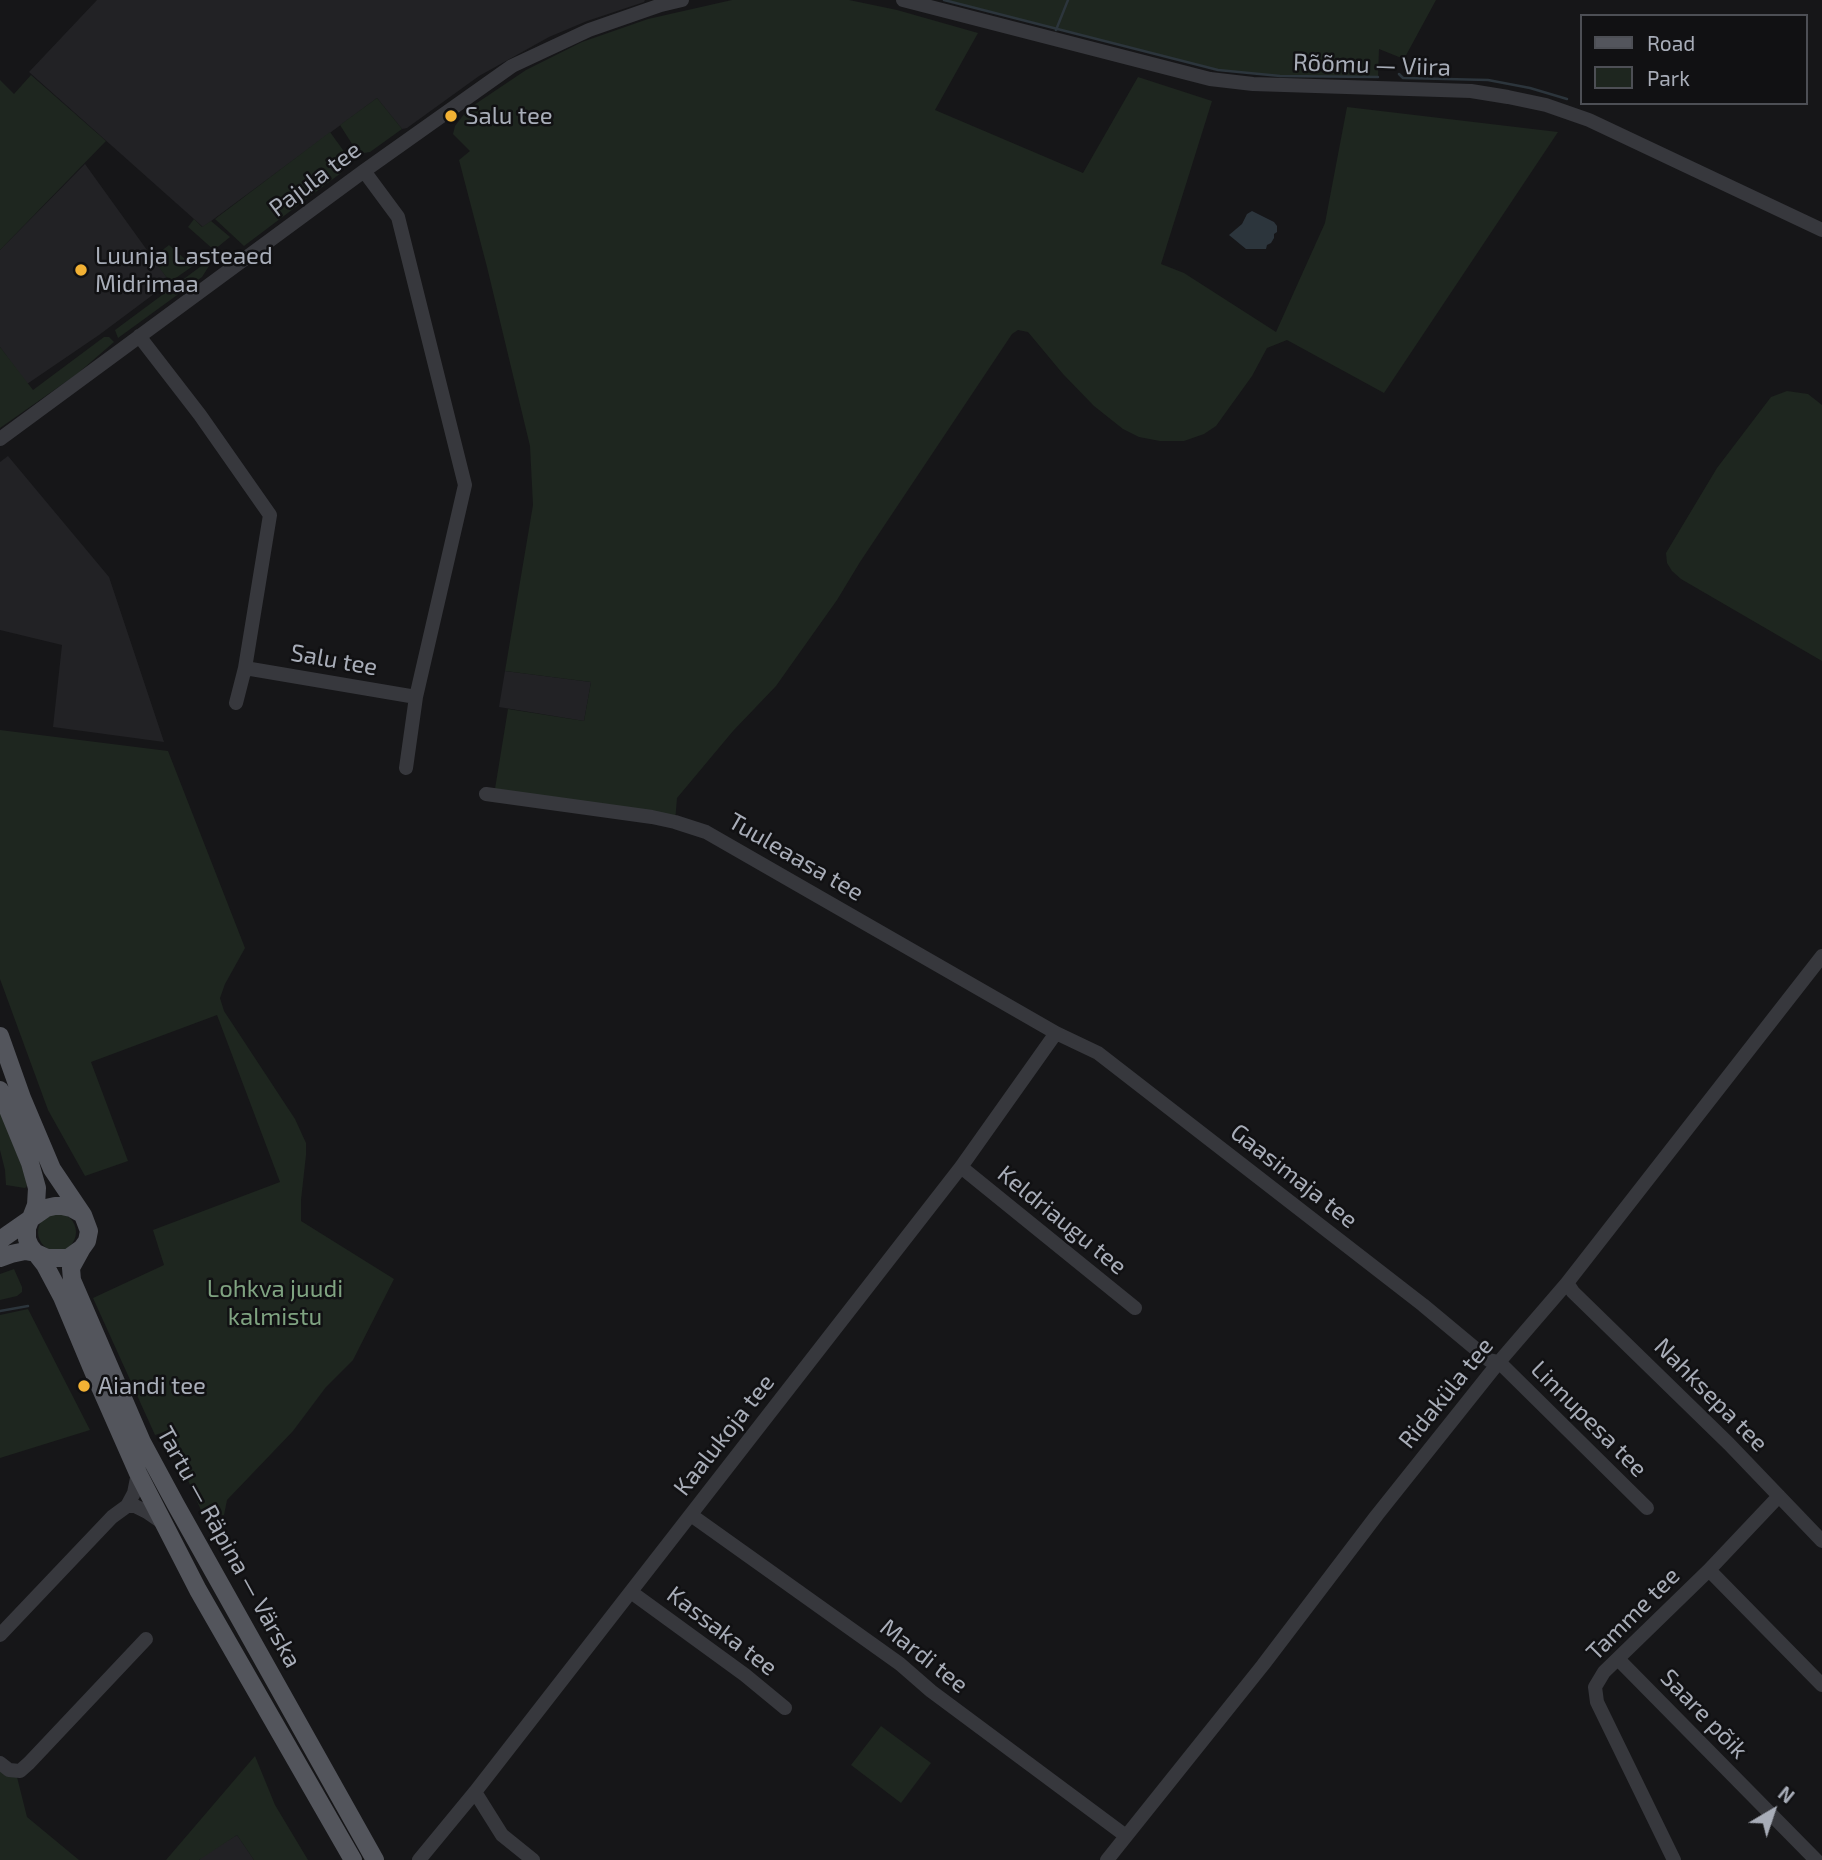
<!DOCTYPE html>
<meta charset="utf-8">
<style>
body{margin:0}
#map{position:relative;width:1822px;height:1860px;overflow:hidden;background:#161618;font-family:"Exo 2",sans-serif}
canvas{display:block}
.legend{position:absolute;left:1580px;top:14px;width:228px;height:91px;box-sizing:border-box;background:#111113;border:2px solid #4d4f55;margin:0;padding:9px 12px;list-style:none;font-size:21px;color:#a8adb8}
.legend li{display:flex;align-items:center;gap:14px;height:35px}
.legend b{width:35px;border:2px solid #4d4f55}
.north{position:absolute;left:1738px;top:1776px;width:70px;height:70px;-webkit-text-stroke:5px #111113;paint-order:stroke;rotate:39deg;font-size:19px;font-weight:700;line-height:28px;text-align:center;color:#a8adb8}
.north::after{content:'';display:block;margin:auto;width:24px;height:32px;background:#a8adb8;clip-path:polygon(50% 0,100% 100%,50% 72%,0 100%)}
</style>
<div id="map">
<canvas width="1822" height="1860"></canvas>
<ul class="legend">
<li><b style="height:9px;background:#53555c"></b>Road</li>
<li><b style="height:19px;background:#1e261f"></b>Park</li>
</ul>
<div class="north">N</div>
</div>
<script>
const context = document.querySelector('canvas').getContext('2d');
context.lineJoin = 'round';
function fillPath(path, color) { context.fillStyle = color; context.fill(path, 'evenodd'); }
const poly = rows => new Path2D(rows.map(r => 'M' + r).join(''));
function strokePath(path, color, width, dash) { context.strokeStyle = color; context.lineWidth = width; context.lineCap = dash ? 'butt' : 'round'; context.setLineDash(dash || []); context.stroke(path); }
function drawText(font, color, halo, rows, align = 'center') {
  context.font = font + ' "Exo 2",sans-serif'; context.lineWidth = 5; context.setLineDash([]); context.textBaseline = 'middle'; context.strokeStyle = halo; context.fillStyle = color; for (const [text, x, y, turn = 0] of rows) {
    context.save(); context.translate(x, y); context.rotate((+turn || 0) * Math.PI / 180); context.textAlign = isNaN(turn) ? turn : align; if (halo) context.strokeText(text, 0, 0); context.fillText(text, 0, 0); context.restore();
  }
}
const built = poly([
 [97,0,645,0,644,2,587,21,549,37,479,76,407,128,402,129,377,98,203,227,29,72],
 [85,164,170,282,99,335,27,384,0,347,0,250],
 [8,456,109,577,164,742,53,727,62,645,0,630,0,462],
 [505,671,591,682,584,721,499,707],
 [237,1835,254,1860,199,1860,204,1855]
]);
const green = poly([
 [732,0,849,0,897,10,978,33,935,110,1083,173,1138,77,1212,101,1161,264,1184,273,1276,332,1325,223,1347,107,1558,132,1384,393,1287,340,1267,348,1252,376,1216,426,1204,434,1184,441,1160,441,1139,437,1123,429,1094,406,1063,374,1028,332,1018,330,1012,334,860,562,837,600,776,686,733,731,677,798,675,822,494,795,508,709,584,721,591,682,505,671,533,505,530,446,487,267,459,160,470,151,453,134,455,126,468,109,526,70,582,42,648,19],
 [944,0,1436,0,1404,59,1379,49,1378,77,1280,76,1218,70],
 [31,75,106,141,0,250,0,80,14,94],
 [377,98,402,129,370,152,364,153,354,147,340,125],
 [330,132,343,150,347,161,341,173,244,246,215,219],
 [194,219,202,227,211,221,230,237,214,250,188,227],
 [169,245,193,266,170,282,152,258],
 [208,261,209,266,202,277,118,338,115,330],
 [104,337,109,337,114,342,77,374,0,428,0,347,33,390],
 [1787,391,1808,394,1822,405,1822,661,1681,579,1672,571,1667,563,1666,553,1717,468,1771,397],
 [0,730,168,751,245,948,225,984,220,998,224,1011,295,1119,306,1143,306,1155,301,1200,301,1221,394,1279,353,1360,326,1387,293,1431,227,1500,224,1515,203,1515,167,1431,155,1435,93,1298,164,1265,153,1230,280,1182,217,1015,91,1062,128,1161,85,1176,48,1110,0,979],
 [0,1111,26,1177,27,1186,25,1188,6,1185,5,1170,0,1150],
 '38 1232a19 19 0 1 1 38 0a19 19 0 1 1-38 0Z',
 [14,1269,22,1287,22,1292,17,1296,0,1300,0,1274],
 [28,1309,90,1430,0,1458,0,1315],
 [881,1726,931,1763,901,1803,851,1765],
 [255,1756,275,1805,308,1860,254,1860,237,1835,199,1860,166,1860],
 [0,1766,17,1777,27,1817,79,1860,0,1860]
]);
const water = poly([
 [1252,211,1274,222,1277,226,1277,232,1274,234,1274,238,1271,243,1267,245,1266,249,1246,249,1229,235,1242,224,1247,214]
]);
const stream = poly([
 [944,0,1218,70,1280,76,1378,77],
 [1056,30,1068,0],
 [1399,74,1403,78,1488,80,1530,88,1567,99],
 [0,1311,28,1306]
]);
const minor = poly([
 [903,0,1210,79,1253,84,1471,91,1508,97,1546,105,1589,120,1822,230],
 [364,171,398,217,465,485,416,697,406,768],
 [139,336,200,415,270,515,245,668],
 [0,439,364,171,512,66,589,30,661,5,682,0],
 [236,703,245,668,416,697],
 [486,794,652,817,675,822,706,832,1056,1033,1098,1053,1423,1305,1489,1360,1499,1362,1647,1508],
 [961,1167,1135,1308],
 [1567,1283,1573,1292,1729,1444,1822,1541],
 [127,1506,135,1506,147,1512,163,1523],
 [691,1515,900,1664,931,1691,1126,1836],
 [1709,1570,1822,1685],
 [631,1592,745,1675,785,1708],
 [0,1635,112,1517,127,1506,134,1493,138,1473],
 [1618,1659,1816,1860],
 [0,1763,9,1770,20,1771,29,1763,146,1639],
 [475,1792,502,1835,533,1860],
 [419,1860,475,1792,961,1167,1056,1033],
 [1107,1860,1263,1665,1377,1515,1499,1362,1567,1283,1822,956],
 [1674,1860,1597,1702,1595,1687,1604,1672,1709,1570,1779,1496]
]);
const major = poly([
 [0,1036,22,1098,52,1169,83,1215,89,1231,87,1241,82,1248,68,1258,47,1258,36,1253,25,1251,11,1254,0,1258],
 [0,1090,30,1163,37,1188,36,1205,27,1228,27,1239,30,1246,45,1265,62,1297,93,1371,138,1473,198,1590,353,1860],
 [0,1240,46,1208,55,1206,62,1206,71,1208,80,1213],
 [82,1248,71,1268,72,1280,142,1442,176,1505,375,1860]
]);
const markers = [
 [451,116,7,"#f2b134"],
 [81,270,7,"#f2b134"],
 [84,1386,7,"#f2b134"]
];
const streetNames = [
 ["Rõõmu — Viira",1372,65,2],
 ["Pajula tee",315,179,-37],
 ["Salu tee",334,660,10],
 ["Tuuleaasa tee",796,857,30],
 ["Gaasimaja tee",1294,1176,38],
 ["Keldriaugu tee",1062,1220,39],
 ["Ridaküla tee",1446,1393,-51],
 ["Nahksepa tee",1711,1395,45],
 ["Linnupesa tee",1589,1419,45],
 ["Kaalukoja tee",724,1435,-52],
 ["Tartu — Räpina — Värska",229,1547,61],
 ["Tamme tee",1633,1614,-45],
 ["Kassaka tee",722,1631,37],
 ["Mardi tee",924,1656,38],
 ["Saare põik",1704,1714,46]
];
const poiNames = [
 ["Salu tee",465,116],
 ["Luunja Lasteaed",95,256],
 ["Midrimaa",95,284],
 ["Aiandi tee",98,1386]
];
const parkNames = [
 ["Lohkva juudi",275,1289],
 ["kalmistu",275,1317]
];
fillPath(built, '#222225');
fillPath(green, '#1e261f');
fillPath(water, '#2c353c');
strokePath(stream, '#2c353c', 2.5);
strokePath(minor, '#37383d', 14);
strokePath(major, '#53555c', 18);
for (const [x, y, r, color] of markers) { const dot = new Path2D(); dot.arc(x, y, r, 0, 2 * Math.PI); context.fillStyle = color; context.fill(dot); strokePath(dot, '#111113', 2.5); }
drawText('24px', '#a8adb8', '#111113', streetNames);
drawText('24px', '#a8adb8', '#111113', poiNames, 'left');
drawText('24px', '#7fa381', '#111113', parkNames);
</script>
